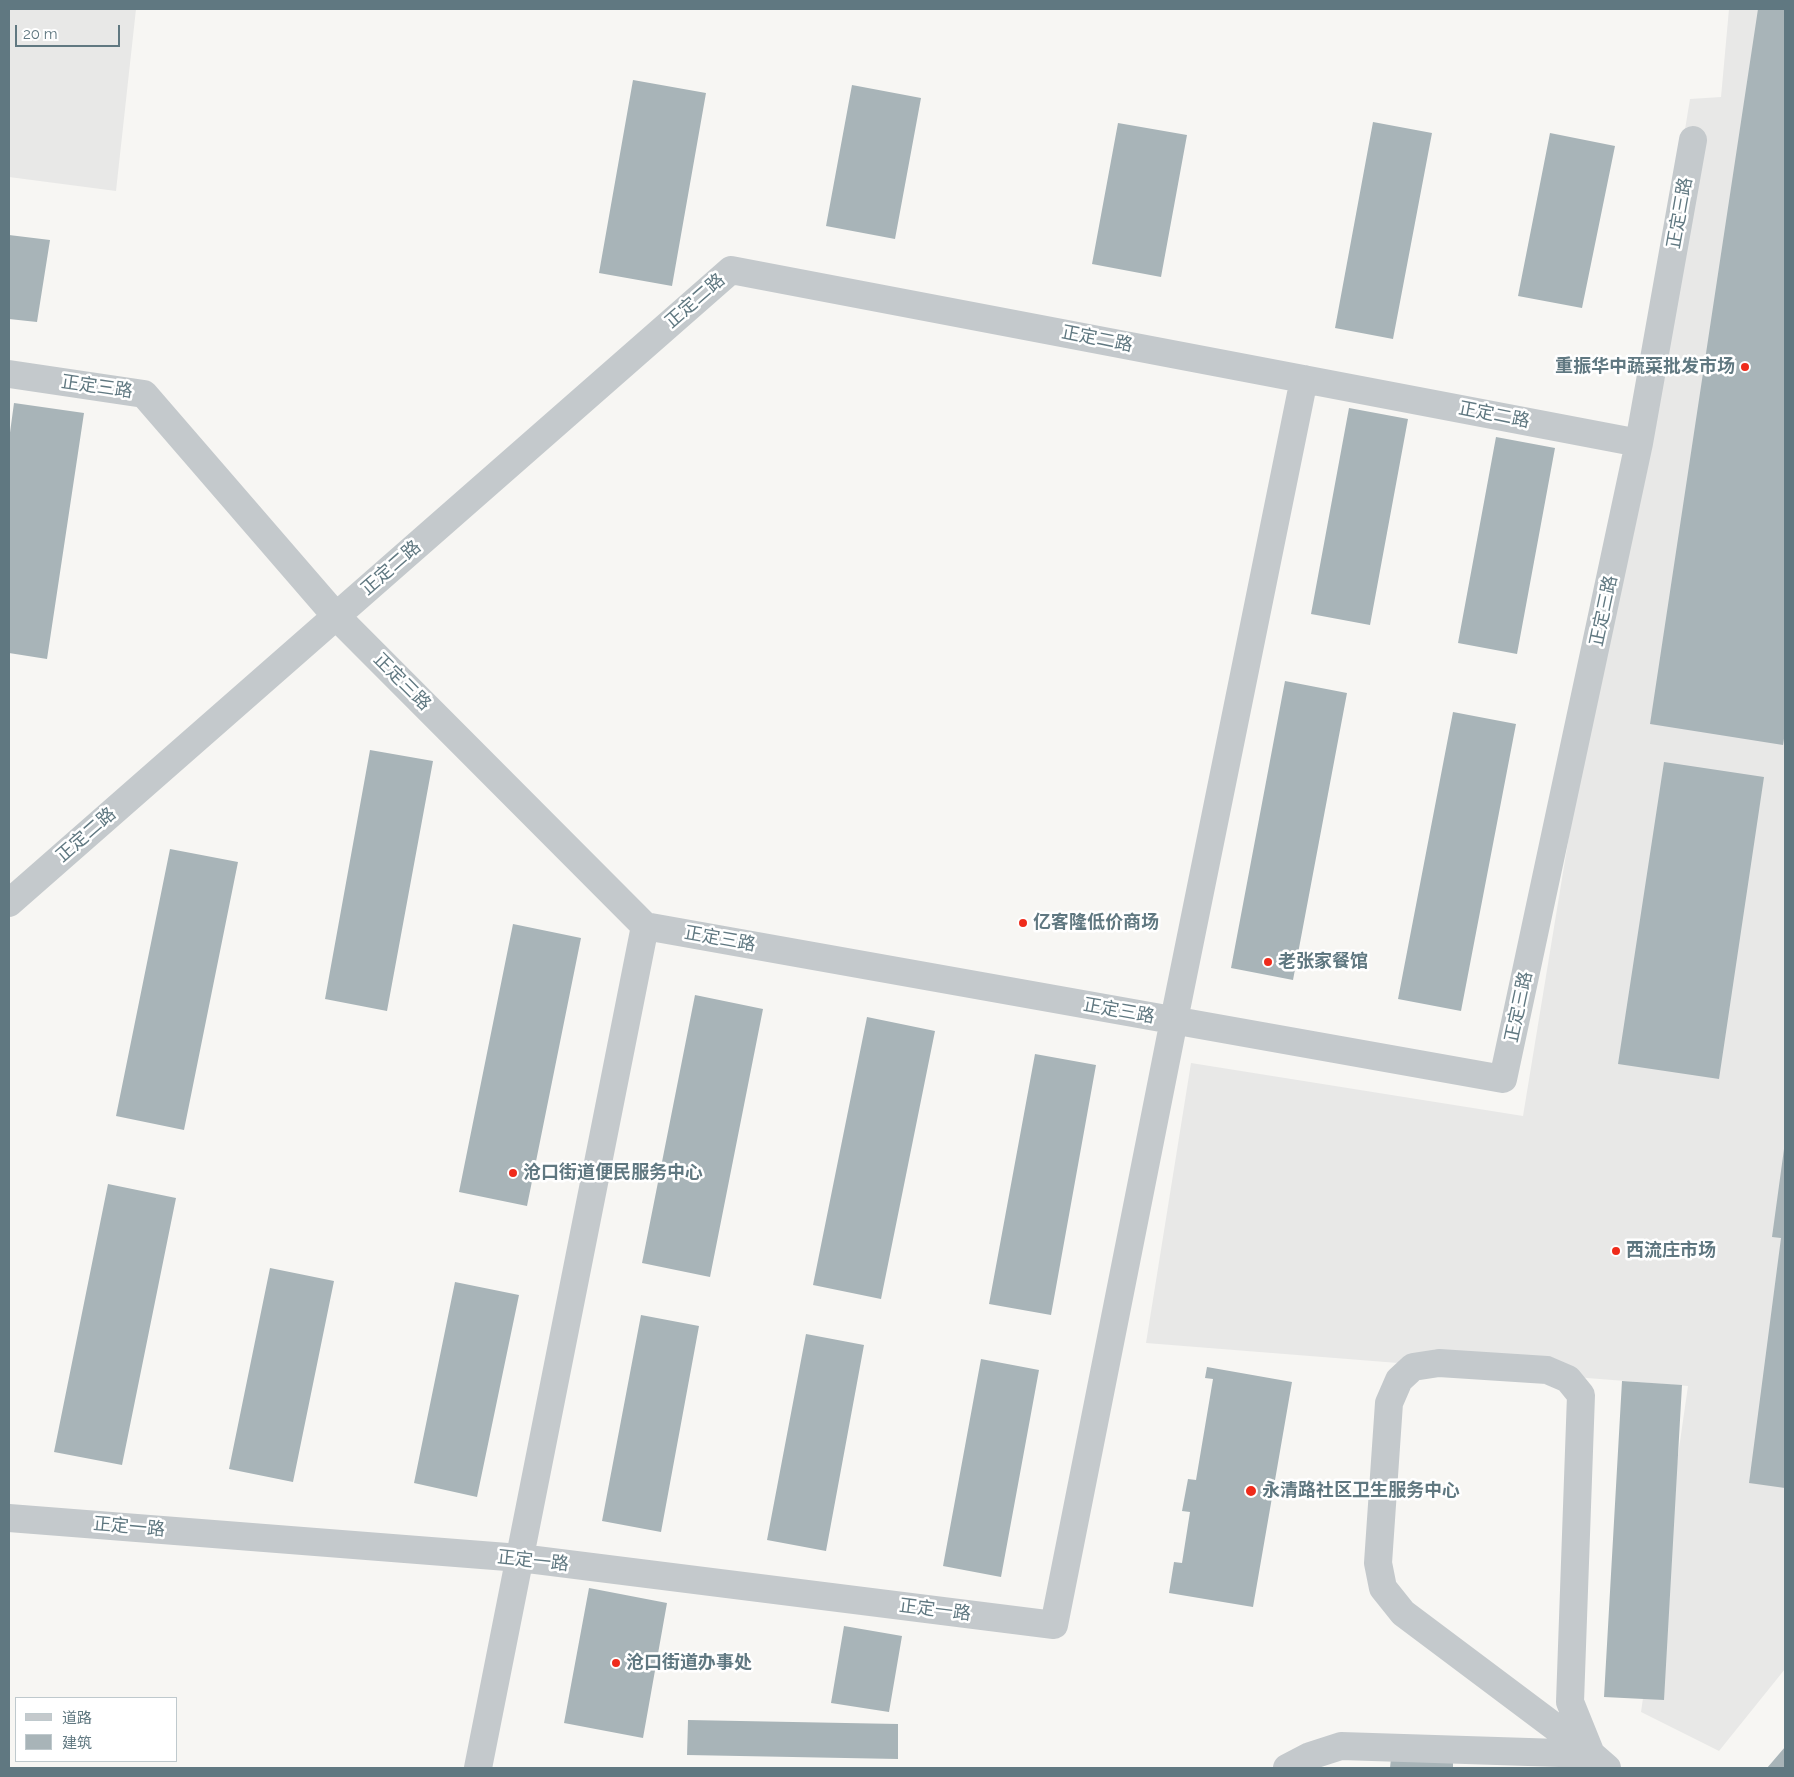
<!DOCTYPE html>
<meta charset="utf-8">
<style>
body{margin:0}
#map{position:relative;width:1794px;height:1777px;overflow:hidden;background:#f7f6f3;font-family:Raleway,"Noto Sans SC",sans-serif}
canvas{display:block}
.frame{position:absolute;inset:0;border:10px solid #607881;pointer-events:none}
.legend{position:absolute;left:15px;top:1697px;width:162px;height:65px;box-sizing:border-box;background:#fff;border:1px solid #bfc9cd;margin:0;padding:6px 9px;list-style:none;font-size:15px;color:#607881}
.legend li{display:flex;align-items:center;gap:10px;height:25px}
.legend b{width:25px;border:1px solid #bfc9cd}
.scale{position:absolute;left:15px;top:25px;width:105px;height:22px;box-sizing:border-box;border:2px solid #607881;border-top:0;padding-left:6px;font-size:15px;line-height:18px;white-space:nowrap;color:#607881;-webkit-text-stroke:4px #fff;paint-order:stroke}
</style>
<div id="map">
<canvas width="1794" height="1777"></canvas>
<div class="frame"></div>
<ul class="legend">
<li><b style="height:6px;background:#c4c9cc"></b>道路</li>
<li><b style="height:14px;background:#a8b4b8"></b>建筑</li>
</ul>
<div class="scale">20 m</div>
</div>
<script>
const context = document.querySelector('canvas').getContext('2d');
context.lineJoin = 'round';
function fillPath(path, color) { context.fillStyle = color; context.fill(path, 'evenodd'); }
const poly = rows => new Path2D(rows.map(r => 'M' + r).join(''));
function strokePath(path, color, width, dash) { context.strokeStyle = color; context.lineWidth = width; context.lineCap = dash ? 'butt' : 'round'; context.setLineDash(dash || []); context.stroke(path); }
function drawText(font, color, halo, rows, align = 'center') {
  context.font = font + ' Raleway,"Noto Sans SC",sans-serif'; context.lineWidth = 5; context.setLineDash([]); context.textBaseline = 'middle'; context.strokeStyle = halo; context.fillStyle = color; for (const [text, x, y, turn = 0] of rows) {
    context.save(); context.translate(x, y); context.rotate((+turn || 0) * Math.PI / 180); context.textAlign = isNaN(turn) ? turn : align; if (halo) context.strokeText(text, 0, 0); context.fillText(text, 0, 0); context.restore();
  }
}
const built = poly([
 [9,9,136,9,116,191,9,177],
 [1729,9,1785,9,1785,1669,1719,1751,1641,1712,1688,1386,1146,1343,1191,1063,1523,1116,1690,99,1721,97]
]);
const building = poly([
 [1758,9,1785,9,1785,732,1783,745,1650,724],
 [633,80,706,93,672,286,599,273],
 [852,85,921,98,895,239,826,226],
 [1373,122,1432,133,1393,339,1335,328],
 [1118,123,1187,135,1161,277,1092,264],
 [1550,133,1615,146,1582,308,1518,296],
 [9,235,50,240,37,322,9,319],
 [14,403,84,413,47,659,9,653,9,440],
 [1349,408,1408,419,1370,625,1311,614],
 [1496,437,1555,448,1517,654,1458,643],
 [1285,681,1347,693,1293,980,1231,968],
 [1453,712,1516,724,1461,1011,1398,999],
 [370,750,433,761,387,1011,325,999],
 [1664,762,1764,777,1719,1079,1618,1064],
 [170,849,238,862,184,1130,116,1116],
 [513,924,581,938,527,1206,459,1192],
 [695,995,763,1009,710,1277,642,1263],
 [867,1017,935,1031,881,1299,813,1285],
 [1035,1054,1096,1065,1051,1315,989,1304],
 [1784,1149,1785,1149,1785,1488,1749,1483,1781,1238,1772,1237],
 [108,1184,176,1198,122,1465,54,1452],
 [270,1268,334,1281,293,1482,229,1469],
 [455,1282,519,1295,477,1497,414,1483],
 [641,1315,699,1326,661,1532,602,1521],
 [806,1334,864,1345,826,1551,767,1540],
 [981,1359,1039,1370,1001,1577,943,1566],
 [1207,1367,1292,1382,1253,1607,1169,1593,1174,1562,1182,1563,1190,1512,1182,1511,1188,1479,1196,1480,1213,1379,1205,1378],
 [1622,1381,1682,1385,1664,1700,1604,1697],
 [589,1588,667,1603,643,1738,564,1723],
 [844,1626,902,1636,889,1712,831,1703],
 [688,1720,898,1724,898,1759,687,1755],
 [1785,1747,1785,1768,1767,1768],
 [1391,1758,1453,1761,1453,1768,1390,1768]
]);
const minor = poly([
 [9,374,144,394,336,616,645,926,1503,1079,1639,443,1693,140],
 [9,903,731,270,1639,443],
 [1439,1363,1547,1370,1568,1379,1581,1395,1570,1702,1591,1754,1403,1613,1383,1588,1378,1563,1389,1403,1399,1380,1413,1367,1439,1363],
 [9,1518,520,1558,1054,1625,1174,1020,1304,379],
 [478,1768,645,926],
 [1287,1768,1310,1756,1341,1746,1591,1754,1607,1768]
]);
const markers = [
 [1745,367,5,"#ef2b1b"],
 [1023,923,5,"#ef2b1b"],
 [1268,962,5,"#ef2b1b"],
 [513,1173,5,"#ef2b1b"],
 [1616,1251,5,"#ef2b1b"],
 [1251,1491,6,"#ef2b1b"],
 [616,1663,5,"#ef2b1b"]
];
const streetNames = [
 ["正定三路",1680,213,-80],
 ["正定二路",695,301,-41],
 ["正定二路",1097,339,11],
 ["正定三路",97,387,8],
 ["正定二路",1494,415,11],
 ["正定二路",391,568,-41],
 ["正定三路",1604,611,-78],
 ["正定三路",402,682,45],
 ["正定二路",86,835,-41],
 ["正定三路",720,939,10],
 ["正定三路",1519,1007,-78],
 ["正定三路",1119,1011,10],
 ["正定一路",129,1527,5],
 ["正定一路",533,1561,6],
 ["正定一路",935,1610,7]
];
const poiNames = [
 ["重振华中蔬菜批发市场",1735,367,"right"],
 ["亿客隆低价商场",1033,923],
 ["老张家餐馆",1278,962],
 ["沧口街道便民服务中心",523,1173],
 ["西流庄市场",1626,1251],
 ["永清路社区卫生服务中心",1262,1491],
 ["沧口街道办事处",626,1663]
];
fillPath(built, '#e8e8e7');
fillPath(building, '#a8b4b8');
strokePath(minor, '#c4c9cc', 28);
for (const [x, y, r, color] of markers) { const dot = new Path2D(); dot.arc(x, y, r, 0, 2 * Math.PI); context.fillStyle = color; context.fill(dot); strokePath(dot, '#fff', 2); }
drawText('18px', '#607881', '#fff', streetNames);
drawText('bold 18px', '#607881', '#fff', poiNames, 'left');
</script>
